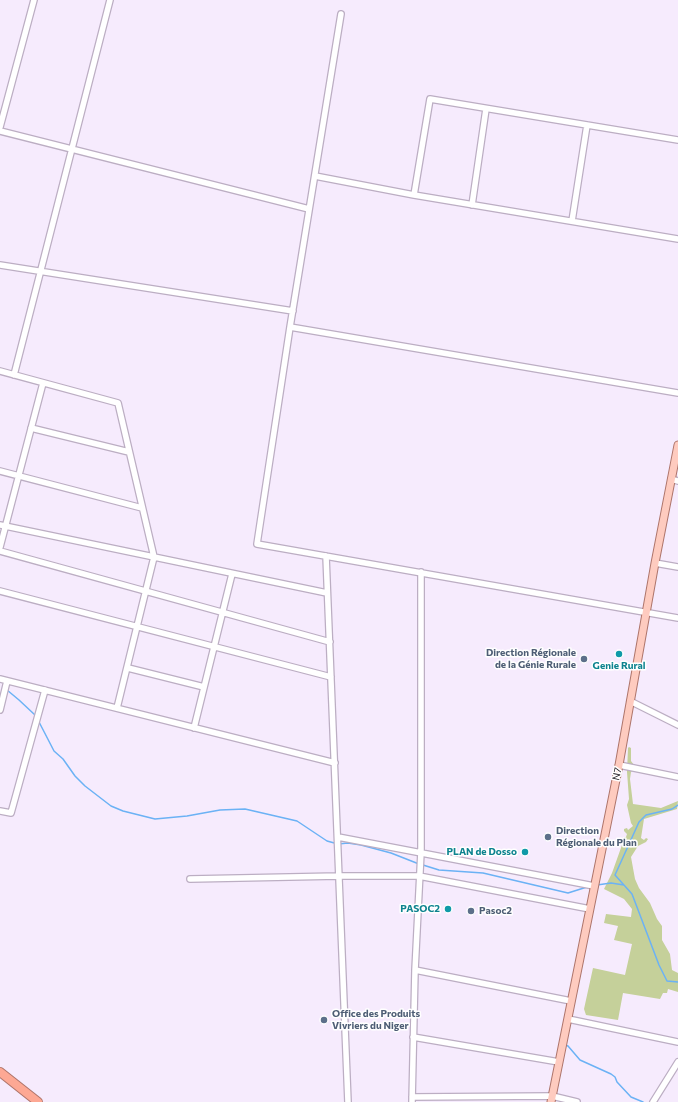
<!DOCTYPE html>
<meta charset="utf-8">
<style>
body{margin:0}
canvas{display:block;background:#f6ebfd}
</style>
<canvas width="678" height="1102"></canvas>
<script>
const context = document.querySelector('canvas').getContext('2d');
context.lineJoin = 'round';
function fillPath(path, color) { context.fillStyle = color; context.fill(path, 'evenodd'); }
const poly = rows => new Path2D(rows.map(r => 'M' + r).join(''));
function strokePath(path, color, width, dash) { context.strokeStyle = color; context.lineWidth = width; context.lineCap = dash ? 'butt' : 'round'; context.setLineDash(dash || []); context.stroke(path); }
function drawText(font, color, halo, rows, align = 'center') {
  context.font = font + ' Commissioner,sans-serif'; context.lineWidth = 3; context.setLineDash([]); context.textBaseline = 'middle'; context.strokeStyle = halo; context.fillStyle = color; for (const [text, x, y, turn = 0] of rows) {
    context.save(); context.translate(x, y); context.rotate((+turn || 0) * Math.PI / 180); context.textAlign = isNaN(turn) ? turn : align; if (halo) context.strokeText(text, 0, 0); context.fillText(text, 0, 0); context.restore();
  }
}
const green = poly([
 [629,747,631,748,631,761,634,765,633,770,631,772,630,779,633,804,661,808,678,801,677,809,644,819,641,838,644,840,646,838,648,839,646,842,638,846,631,857,635,879,639,888,650,903,657,919,662,926,662,940,670,954,672,970,678,973,678,992,668,989,667,993,663,993,660,999,623,993,618,1020,586,1015,584,1009,593,968,625,975,632,944,614,940,618,926,604,923,606,914,631,917,632,909,624,899,604,889,612,873,622,845,625,842,624,837,626,837,627,834,624,831,624,829,627,828,628,830,633,826,631,823,627,805,629,799,627,772,628,748]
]);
const stream = poly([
 [7,690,19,700,35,715],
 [38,720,54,751,63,759,75,776,85,786,111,806,123,811,155,819,187,816,220,810,245,809,297,821,327,841,338,844,348,843,361,845,391,853,419,864],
 [678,805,672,809,646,815,639,822,615,875,632,894,659,965,667,981,678,982],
 [423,865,439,870,483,873,568,893,587,887],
 [597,885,611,883,624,885],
 [565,1045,568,1046,580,1060,611,1074,615,1077,617,1082,631,1097,643,1102]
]);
const minor = poly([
 [341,14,290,327,257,544,678,618],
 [0,127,34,0],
 [0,131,309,209],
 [315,176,414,195,678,239],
 [414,195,430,99,678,140],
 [472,205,486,109],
 [572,221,587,125],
 [0,265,293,311],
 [290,327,678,393],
 [0,371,118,403,154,557,117,708],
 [14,375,110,0],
 [31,428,129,452],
 [0,471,142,508],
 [671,479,678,481],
 [0,525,327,593],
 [0,547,43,383],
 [0,551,330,642],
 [326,556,348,1102],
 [655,563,678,567],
 [0,591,331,677],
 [128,668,204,687],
 [0,679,335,763],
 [630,701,678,725],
 [0,710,7,681],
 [194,728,232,574],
 [619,765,678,777],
 [0,811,11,813,45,690],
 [338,837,594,886],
 [190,879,339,876,419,876,590,909],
 [415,970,571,1001],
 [568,1019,678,1042],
 [413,1037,559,1062],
 [412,1097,552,1096,577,1102],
 [412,1102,415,970,421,852,421,572],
 [653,1102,678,1062]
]);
const major = poly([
 [551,1102,619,765,655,563,678,445]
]);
const highway = poly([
 [0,1072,38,1102]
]);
const markers = [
 [619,654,4,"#0f9aa8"],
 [584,659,4,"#5c6f8a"],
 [548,837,4,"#5c6f8a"],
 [525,852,4,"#0f9aa8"],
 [448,909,4,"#0f9aa8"],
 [471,911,4,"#5c6f8a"],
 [324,1020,4,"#5c6f8a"]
];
const serviceNames = [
 ["Direction Régionale",576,653,"right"],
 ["de la Génie Rurale",576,665,"right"],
 ["Direction",556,831],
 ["Régionale du Plan",556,843],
 ["Pasoc2",479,911],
 ["Office des Produits",332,1014],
 ["Vivriers du Niger",332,1026]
];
const cultureNames = [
 ["Genie Rural",619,666,"center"],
 ["PLAN de Dosso",517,852],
 ["PASOC2",440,909]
];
const streetNames = [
 ["N7",617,774,-78]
];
fillPath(green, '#c5d09a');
strokePath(stream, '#6bb2f5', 1.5);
strokePath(minor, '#bcaec3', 8);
strokePath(major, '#ae756b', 9);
strokePath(highway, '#ae756b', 10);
strokePath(minor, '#fff', 5.5);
strokePath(major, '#fecbbf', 7);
strokePath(highway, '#fda894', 8);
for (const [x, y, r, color] of markers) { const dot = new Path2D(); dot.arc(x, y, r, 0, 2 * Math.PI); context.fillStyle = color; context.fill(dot); strokePath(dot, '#fff', 1.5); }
drawText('bold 10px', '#4e5e75', '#fff', serviceNames, 'left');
drawText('bold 10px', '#0d838f', '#fff', cultureNames, 'right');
drawText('10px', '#1b161e', '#fff', streetNames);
</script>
